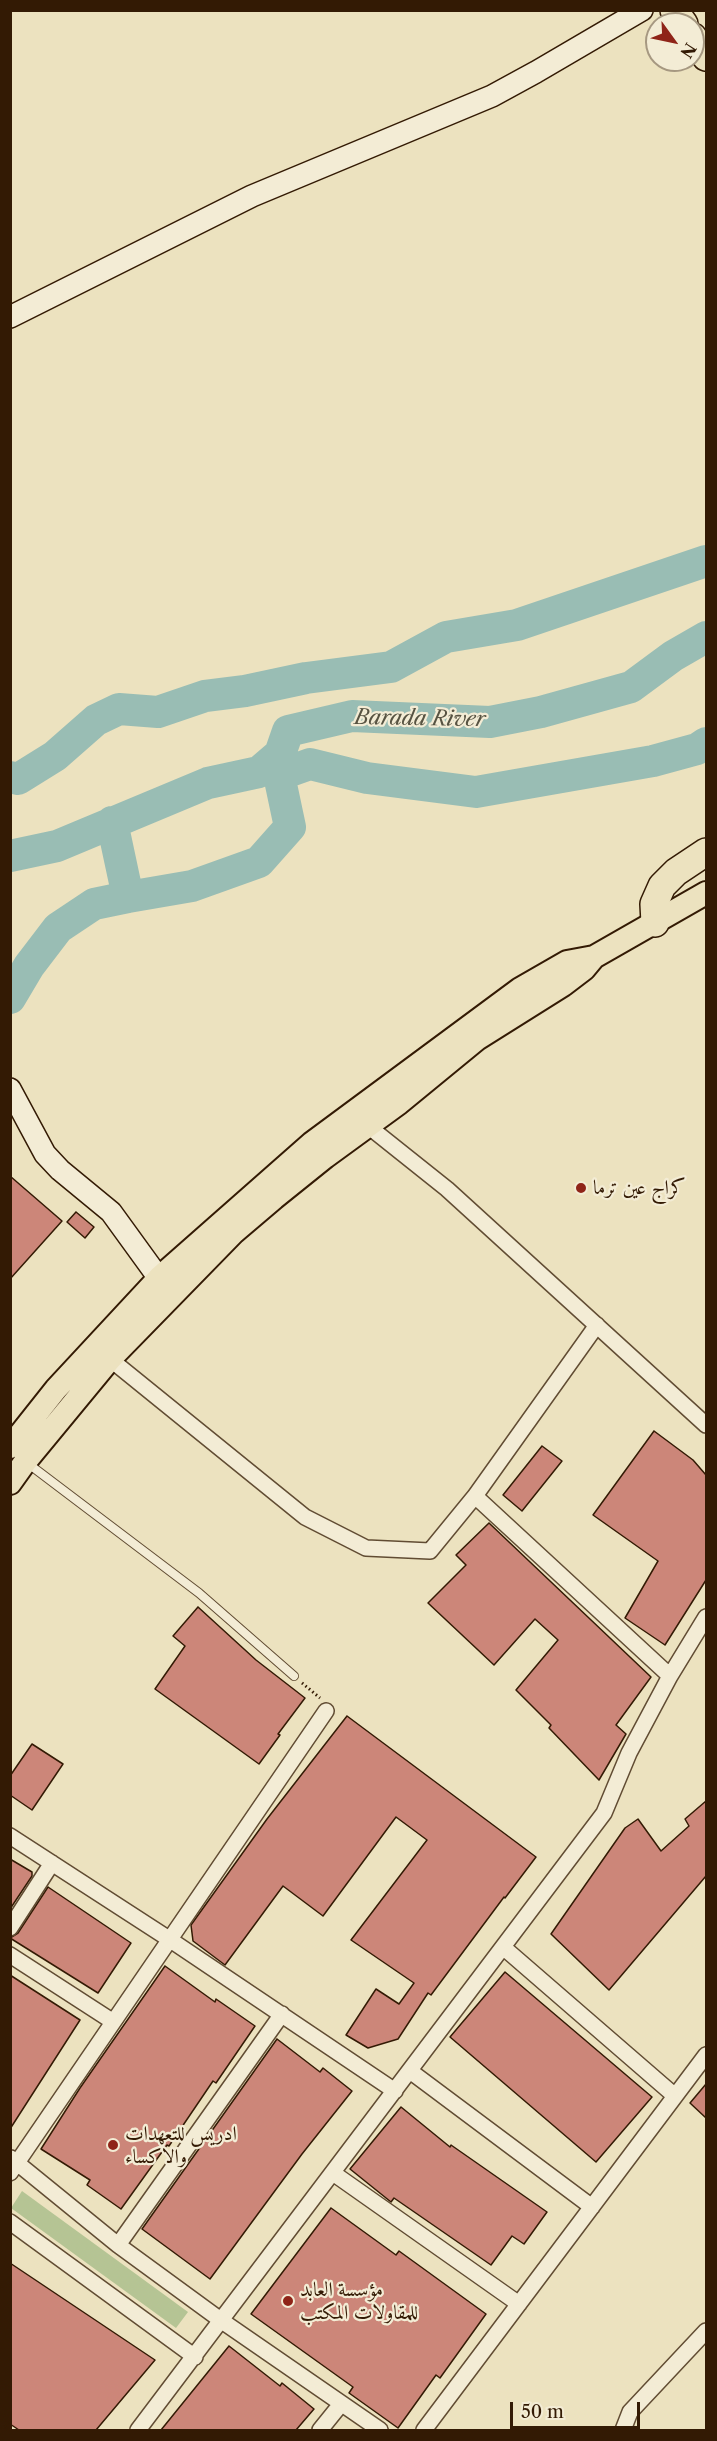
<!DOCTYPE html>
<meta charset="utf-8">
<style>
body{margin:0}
#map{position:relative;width:717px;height:2441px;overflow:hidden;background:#ece2bf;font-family:"Libre Caslon Text",serif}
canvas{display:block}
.frame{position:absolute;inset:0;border:12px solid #331a04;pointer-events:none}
.north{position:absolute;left:645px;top:12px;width:60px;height:60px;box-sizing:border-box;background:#f3ecd5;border:2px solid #a69881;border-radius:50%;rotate:123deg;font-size:16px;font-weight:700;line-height:24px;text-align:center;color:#331a04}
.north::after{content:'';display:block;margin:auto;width:21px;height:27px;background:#8f2418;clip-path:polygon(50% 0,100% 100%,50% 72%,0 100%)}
.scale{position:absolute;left:510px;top:2402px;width:130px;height:27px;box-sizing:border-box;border:3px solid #331a04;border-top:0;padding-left:8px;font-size:18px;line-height:21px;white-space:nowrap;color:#331a04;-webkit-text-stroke:4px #f3ecd5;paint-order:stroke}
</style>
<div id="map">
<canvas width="717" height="2441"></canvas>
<div class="frame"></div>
<div class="north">N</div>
<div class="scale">50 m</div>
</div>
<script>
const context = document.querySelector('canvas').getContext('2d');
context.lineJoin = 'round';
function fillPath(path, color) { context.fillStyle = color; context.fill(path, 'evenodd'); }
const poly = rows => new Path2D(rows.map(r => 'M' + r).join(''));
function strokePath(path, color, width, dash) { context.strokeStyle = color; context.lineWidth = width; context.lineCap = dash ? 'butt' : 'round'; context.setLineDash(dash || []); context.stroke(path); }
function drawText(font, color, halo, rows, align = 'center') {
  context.font = font + ' "Libre Caslon Text",Amiri,serif'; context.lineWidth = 4.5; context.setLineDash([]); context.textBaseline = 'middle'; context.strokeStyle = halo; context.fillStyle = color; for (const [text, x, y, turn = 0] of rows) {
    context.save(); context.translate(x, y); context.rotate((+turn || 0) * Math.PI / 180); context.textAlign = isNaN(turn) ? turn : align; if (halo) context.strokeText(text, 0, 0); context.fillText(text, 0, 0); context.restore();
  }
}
const green = poly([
 [22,2191,188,2312,176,2328,11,2208]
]);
const river = poly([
 [10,777,18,779,55,756,96,720,119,709,158,712,205,696,245,691,306,678,391,667,446,637,517,625,706,561],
 [112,822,128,897,192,886,259,862,290,827,279,775,310,764,367,778,476,792,653,761,697,749,706,743],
 [10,856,57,846,208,783,259,772,280,754,288,731,352,716,490,722,541,712,631,687,673,656,706,637],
 [10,998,29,966,58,928,94,904,128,897]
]);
const building = poly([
 [10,1176,62,1221,10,1279,10,1176],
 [76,1212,94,1227,85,1238,67,1222,76,1212],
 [654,1431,693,1460,706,1475,706,1580,665,1645,625,1618,658,1561,593,1515,654,1431],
 [542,1446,562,1461,522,1511,503,1495,542,1446],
 [489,1523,651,1677,616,1725,626,1734,599,1780,549,1728,551,1725,516,1690,558,1640,535,1619,494,1665,428,1603,466,1565,456,1555,489,1523],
 [198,1607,256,1660,305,1698,278,1734,280,1735,259,1764,155,1689,185,1646,173,1636,198,1607],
 [347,1716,536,1857,505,1898,504,1897,431,1995,428,1993,398,2039,368,2048,346,2035,376,1989,399,2004,414,1983,351,1940,427,1840,396,1817,323,1916,283,1886,225,1965,193,1941,191,1925,267,1819,347,1716],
 [32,1744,63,1764,32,1810,10,1795,10,1776,32,1744],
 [706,1801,706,1876,609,1990,551,1934,625,1828,638,1819,661,1851,689,1826,685,1819,706,1801],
 [10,1859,32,1872,32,1876,10,1909,10,1859],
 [48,1887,131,1943,98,1993,10,1938,18,1933,48,1887],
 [165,1966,215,2002,216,1999,255,2026,216,2083,213,2081,169,2146,167,2145,121,2209,87,2185,90,2180,41,2149,80,2088,165,1966],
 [505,1972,652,2097,596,2162,450,2037,505,1972],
 [10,1975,80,2020,10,2129,10,1975],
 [277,2039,320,2072,323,2068,352,2091,302,2154,210,2279,142,2229,277,2039],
 [706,2084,706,2118,690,2103,706,2084],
 [401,2107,450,2147,451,2145,547,2212,524,2244,512,2236,491,2265,394,2198,391,2202,350,2169,401,2107],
 [331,2208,396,2255,399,2251,486,2314,440,2378,436,2375,398,2428,349,2393,353,2387,251,2314,331,2208],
 [10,2263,155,2360,96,2430,19,2430,10,2424,10,2263],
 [229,2346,280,2386,282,2383,314,2409,296,2430,161,2430,229,2346]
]);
const path = poly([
 [302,1683,320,1698]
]);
const lane = poly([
 [26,1462,199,1593,294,1676]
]);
const street = poly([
 [363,1122,447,1189,706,1425],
 [597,1325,475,1496,670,1676],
 [110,1359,305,1517,366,1548,430,1551,475,1496],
 [10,1836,169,1939,395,2091],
 [10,1928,52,1863],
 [503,1947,675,2096],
 [10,1955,112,2021],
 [410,2071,592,2207],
 [11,2158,118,2245,222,2321,380,2430],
 [10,2173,326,1711],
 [333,2173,519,2304],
 [10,2222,195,2357],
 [118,2245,282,2014],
 [138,2430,604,1813,629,1753,670,1676,706,1617],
 [320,2430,341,2404],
 [424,2430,706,2055],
 [623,2430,630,2412,706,2331]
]);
const secondary = poly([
 [10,317,252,196,492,96,536,72,642,10],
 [10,1089,45,1154,60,1170,111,1212,169,1292]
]);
const primary = poly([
 [10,1447,56,1389,160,1277,312,1143,520,989,567,962,594,957],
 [10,1483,25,1462,110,1359,234,1232,274,1198,325,1157,399,1103,477,1039,563,985,584,969,594,957,706,893]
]);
const highway = poly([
 [674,10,684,24],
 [693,37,706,57],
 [655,923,654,904,662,886,676,872,706,852]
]);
const markers = [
 [581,1188,6,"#8f2418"],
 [113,2145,6,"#8f2418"],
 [288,2301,6,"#8f2418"]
];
const poiNames = [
 ["كراج عين ترما",593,1188],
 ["ادريس للتعهدات",125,2134],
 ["والاكساء",125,2157],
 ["مؤسسة العابد",300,2290],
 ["للمقاولات المكتب",300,2313]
];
const waterNames = [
 ["Barada River",420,719,1]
];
fillPath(green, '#b5c494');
strokePath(river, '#99bdb4', 32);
fillPath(building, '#cc8679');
strokePath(building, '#331a04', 1.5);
strokePath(lane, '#614c33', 10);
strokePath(street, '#614c33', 18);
strokePath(secondary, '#331a04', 24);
strokePath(primary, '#331a04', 26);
strokePath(highway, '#331a04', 30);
strokePath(path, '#331a04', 3, [1.5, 3]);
strokePath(lane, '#f3ecd5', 8);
strokePath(street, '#f3ecd5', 15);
strokePath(secondary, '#f3ecd5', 21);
strokePath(primary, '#ece2bf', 22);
strokePath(highway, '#ece2bf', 27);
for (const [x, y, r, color] of markers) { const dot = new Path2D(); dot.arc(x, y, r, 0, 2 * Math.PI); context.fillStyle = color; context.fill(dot); strokePath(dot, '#f3ecd5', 2); }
drawText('20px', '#331a04', '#f3ecd5', poiNames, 'left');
drawText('italic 21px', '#575342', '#f3ecd5', waterNames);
</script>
